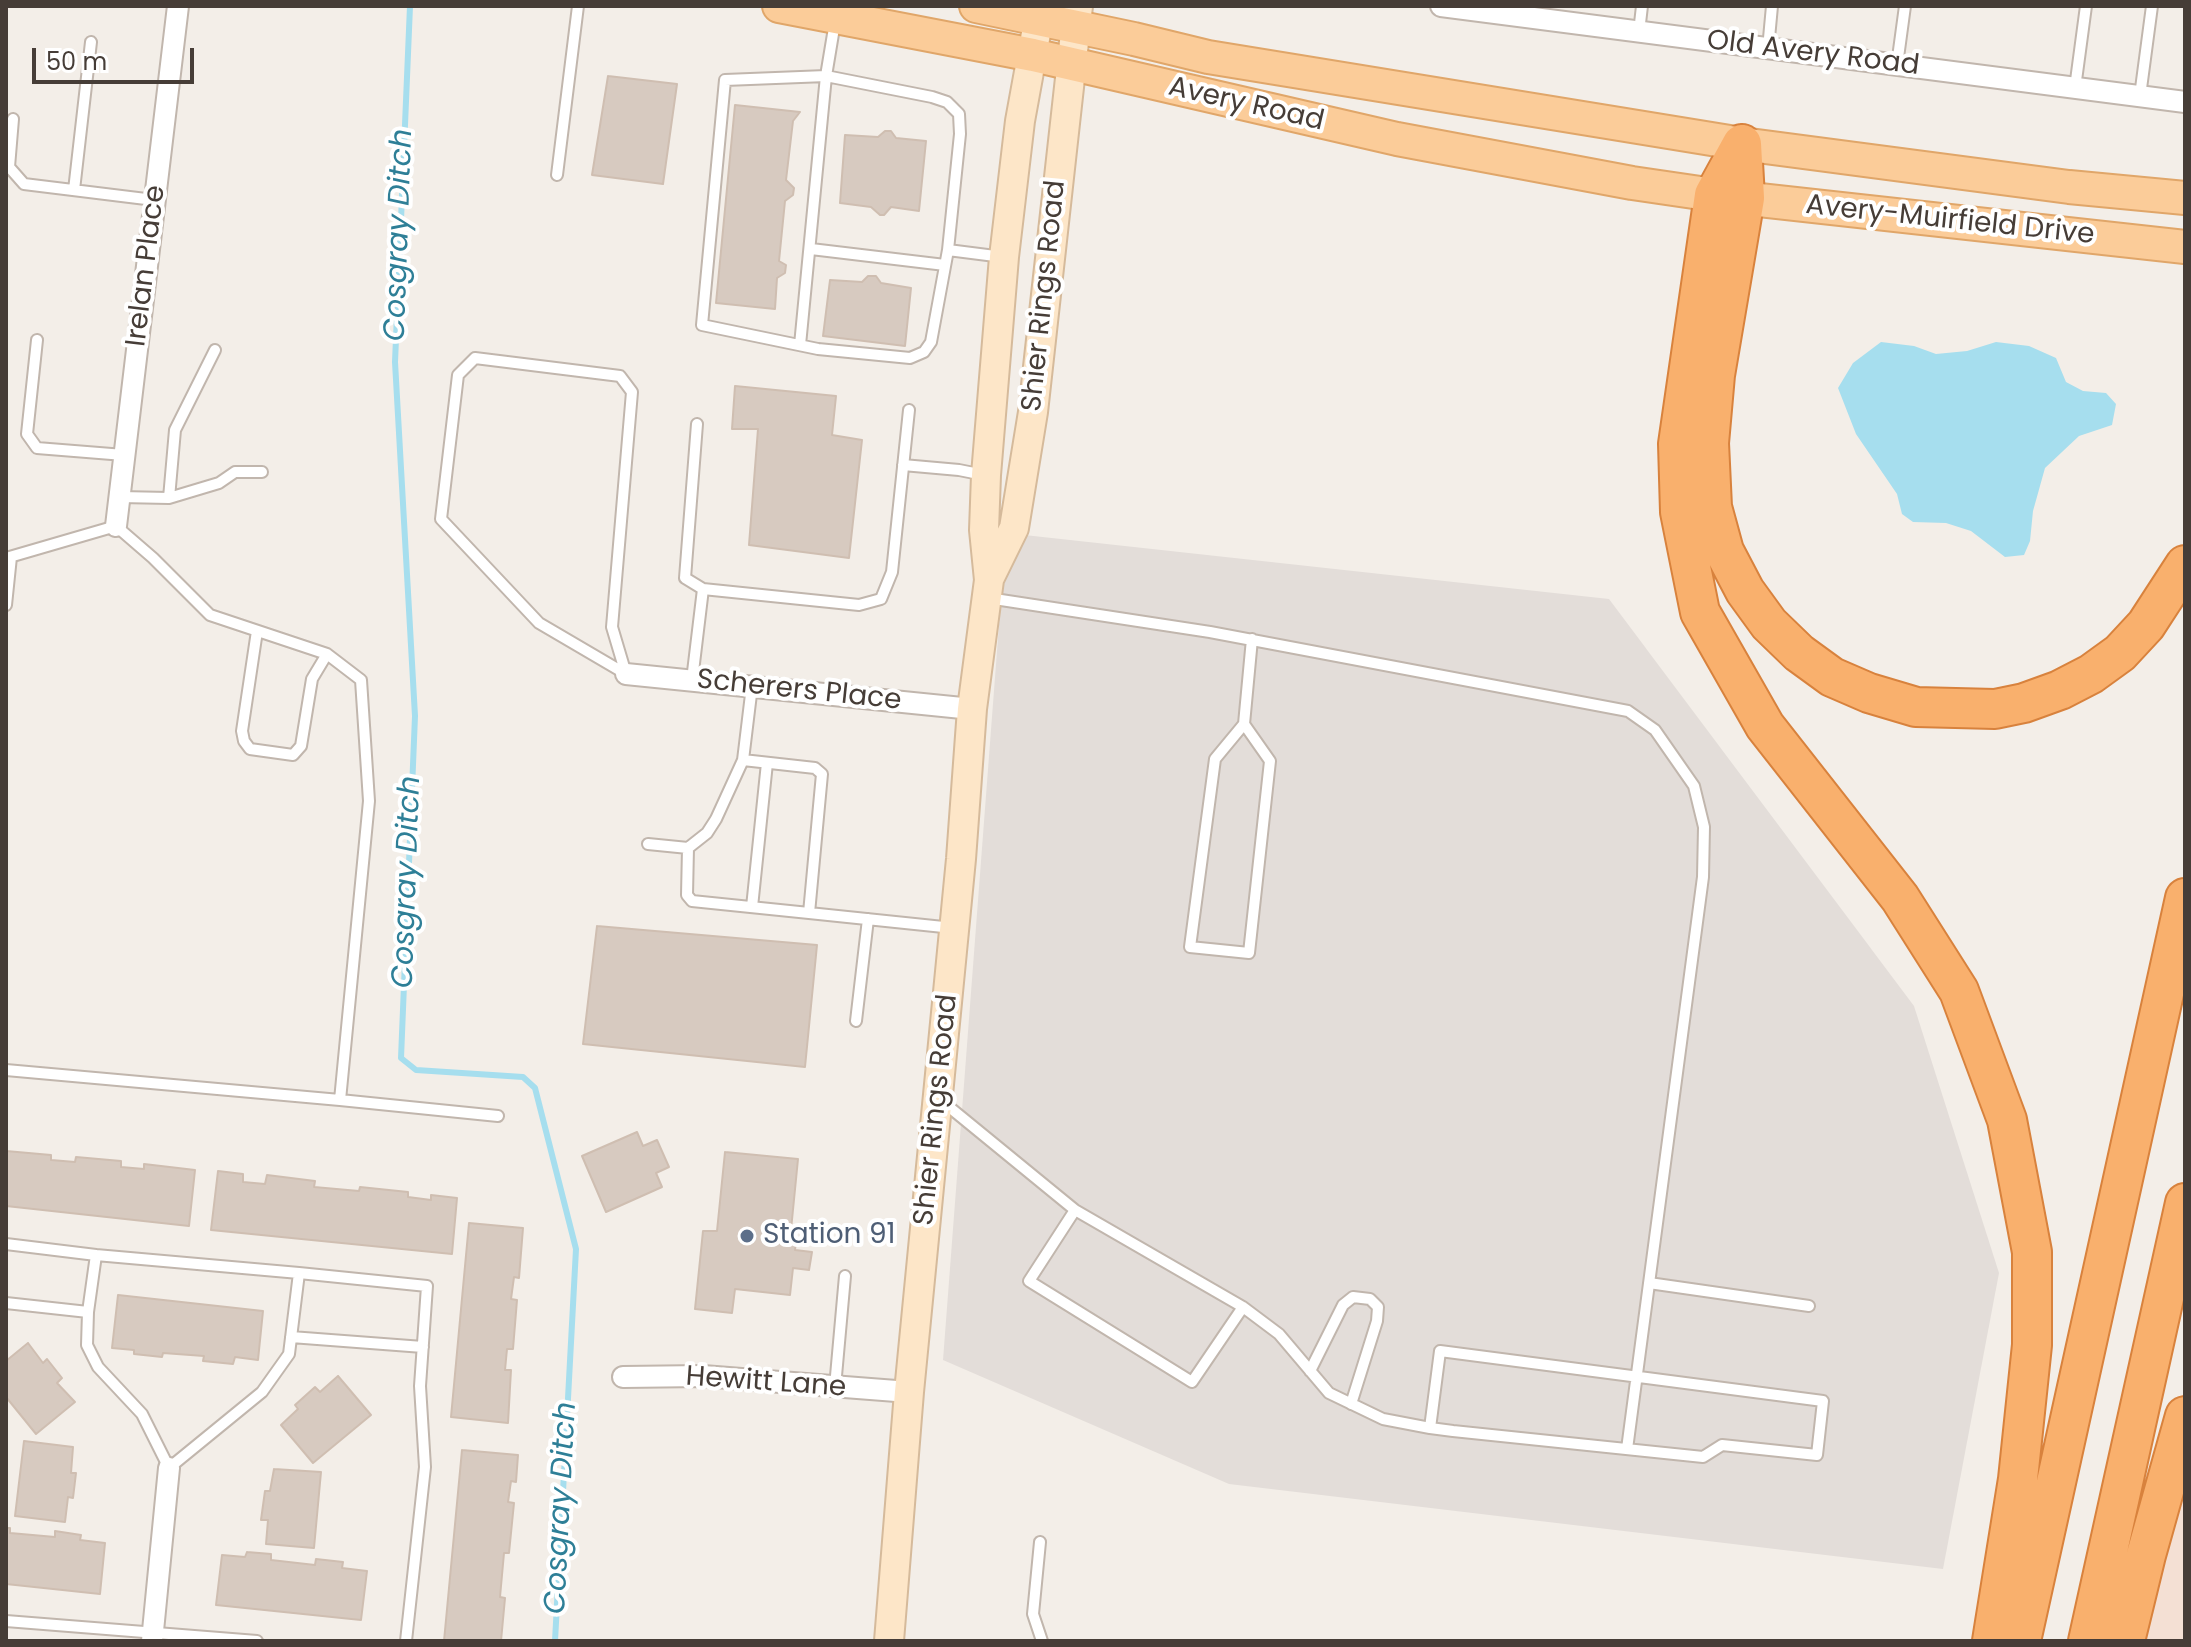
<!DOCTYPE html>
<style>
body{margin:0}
#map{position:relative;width:2191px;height:1647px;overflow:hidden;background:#f3eee8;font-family:Poppins,sans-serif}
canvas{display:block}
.frame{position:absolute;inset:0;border:8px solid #463d37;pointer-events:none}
.scale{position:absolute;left:32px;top:48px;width:162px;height:36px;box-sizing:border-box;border:4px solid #463d37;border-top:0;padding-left:10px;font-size:24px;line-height:28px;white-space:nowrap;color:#463d37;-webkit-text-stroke:6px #fff;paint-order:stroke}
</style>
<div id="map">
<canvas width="2191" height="1647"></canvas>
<div class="frame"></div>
<div class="scale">50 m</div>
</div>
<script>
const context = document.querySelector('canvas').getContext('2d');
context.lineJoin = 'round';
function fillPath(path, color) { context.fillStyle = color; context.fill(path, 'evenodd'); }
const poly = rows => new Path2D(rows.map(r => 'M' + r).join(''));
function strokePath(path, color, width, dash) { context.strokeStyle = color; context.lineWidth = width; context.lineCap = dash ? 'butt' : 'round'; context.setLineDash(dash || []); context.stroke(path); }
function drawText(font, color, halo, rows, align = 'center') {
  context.font = font + ' Poppins,sans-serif'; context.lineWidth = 8; context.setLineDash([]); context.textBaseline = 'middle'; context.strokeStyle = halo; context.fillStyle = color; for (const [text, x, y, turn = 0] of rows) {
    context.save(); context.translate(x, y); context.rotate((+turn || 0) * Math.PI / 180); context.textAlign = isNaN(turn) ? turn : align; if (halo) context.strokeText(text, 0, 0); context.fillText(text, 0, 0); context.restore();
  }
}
const commercial = poly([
 [2185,1473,2185,1641,2140,1641]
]);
const industrial = poly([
 [1006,533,1609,599,1914,1006,1999,1273,1943,1569,1229,1484,943,1360]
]);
const water = poly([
 [1881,342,1914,346,1936,354,1967,351,1996,342,2029,346,2056,358,2066,382,2083,391,2106,393,2116,404,2112,425,2079,436,2045,468,2033,511,2030,541,2024,555,2005,557,1971,531,1946,523,1913,522,1902,514,1897,494,1856,434,1838,388,1853,363]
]);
const stream = poly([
 [410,6,395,362,415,716,401,1058,416,1070,523,1077,535,1088,576,1249,555,1641]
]);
const building = poly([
 [608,76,677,84,663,184,592,175,608,76],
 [735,105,800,112,793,121,786,180,794,188,793,195,785,201,779,261,786,265,785,273,777,278,775,309,716,303,735,105],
 [885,131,891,131,896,138,926,141,919,211,891,207,884,215,880,215,871,207,840,203,845,135,878,137,885,131],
 [868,276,876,276,881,283,911,288,905,346,823,336,830,280,862,282,868,276],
 [735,386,836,396,832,435,862,440,849,558,749,545,758,429,732,429,735,386],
 [597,926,817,945,805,1067,583,1044,597,926],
 [637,1132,643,1146,657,1140,669,1167,656,1173,662,1187,606,1212,582,1156,637,1132],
 [6,1151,51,1155,51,1160,75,1162,76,1157,121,1161,121,1167,144,1169,144,1164,195,1170,189,1226,6,1206,6,1151],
 [725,1152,798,1159,790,1240,796,1241,795,1250,812,1252,809,1270,793,1268,790,1295,735,1289,732,1313,695,1309,703,1231,717,1231,725,1152],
 [218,1171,243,1174,243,1182,265,1184,267,1175,315,1181,314,1187,359,1191,360,1187,408,1192,408,1197,431,1200,431,1195,457,1198,452,1254,211,1230,218,1171],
 [469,1223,523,1228,519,1278,514,1277,511,1299,517,1300,513,1349,507,1349,505,1370,511,1370,508,1423,451,1417,469,1223],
 [118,1295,263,1311,258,1360,235,1357,233,1364,203,1361,204,1356,163,1353,162,1357,134,1354,134,1350,112,1348,118,1295],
 [28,1343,43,1363,47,1359,62,1378,57,1383,75,1402,36,1434,6,1397,6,1361,28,1343],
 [338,1376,371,1415,313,1463,281,1425,298,1409,295,1405,315,1387,320,1392,338,1376],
 [24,1441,73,1447,71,1473,76,1473,73,1498,68,1497,65,1522,15,1516,24,1441],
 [462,1450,518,1455,516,1482,511,1481,508,1502,514,1503,509,1553,504,1553,500,1597,505,1598,501,1641,444,1641,462,1450],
 [274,1469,321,1472,314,1548,266,1544,268,1520,261,1520,265,1491,270,1491,274,1469],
 [6,1528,10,1528,10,1533,55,1537,55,1531,81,1535,80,1540,105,1543,100,1594,6,1584,6,1528],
 [247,1552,271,1554,271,1560,315,1565,316,1559,343,1562,342,1568,367,1571,361,1620,216,1605,222,1555,245,1557,247,1552]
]);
const service = poly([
 [835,22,826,76,932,97,947,102,959,114,960,134,948,250,1003,257],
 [1639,32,1642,6],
 [1768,49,1772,6],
 [1897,65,1905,6],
 [2075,88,2086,6],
 [2140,96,2152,6],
 [13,119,9,167,24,184,154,200],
 [557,175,578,6],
 [74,190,91,42],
 [811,249,945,265],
 [37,340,27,434,37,448,124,455],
 [800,345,826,76,725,80,702,325,818,349,910,358,924,352,931,342,948,250],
 [475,358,620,376,632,392,612,627,626,674,539,623,441,519,458,375,475,358],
 [697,424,685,578,703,589,859,605,881,599,892,572,909,410],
 [903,465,959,470,984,475],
 [120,497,169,498,219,483,235,472,262,472],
 [169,498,175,430,215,350],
 [6,558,116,526,153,558,210,615,327,654,361,680,369,801,340,1100,498,1116],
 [988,598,1210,632,1628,711,1655,730,1694,786,1704,827,1703,877,1627,1449],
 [6,605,11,557],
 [257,631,242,731,244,741,250,749,293,755,301,746,312,679,327,654],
 [692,680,703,589],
 [1244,724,1270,761,1249,953,1190,947,1215,759,1244,724,1252,639],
 [648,844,688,848,687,895,692,901,809,913,822,774,815,768,743,760,752,686],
 [688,848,707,833,716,819,743,760],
 [752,907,767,763],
 [809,913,953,928],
 [856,1021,868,919],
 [6,1070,340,1100],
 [943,1102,1075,1210,1243,1307,1279,1334,1329,1393,1383,1419,1430,1428,1453,1431,1703,1457,1722,1445,1817,1455,1823,1401,1440,1351,1430,1428],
 [1075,1210,1029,1281,1192,1382,1243,1307],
 [6,1244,96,1255],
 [1649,1283,1809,1306],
 [6,1303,88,1312,87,1345,98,1367,142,1414,169,1468,262,1392,289,1354,299,1273,427,1286,420,1386,425,1467,406,1641],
 [88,1312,96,1255,299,1273],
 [291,1337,423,1347],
 [1310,1371,1343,1305,1353,1297,1370,1299,1378,1307,1377,1321,1351,1404],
 [835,1387,845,1276],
 [1040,1542,1033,1614,1042,1641],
 [6,1621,257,1641]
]);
const minor = poly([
 [1441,6,2185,102],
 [116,526,178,6],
 [626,674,972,709],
 [623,1377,703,1376,909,1392],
 [152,1641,169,1468]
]);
const secondary = poly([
 [989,579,1014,528,1033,412,1078,6],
 [889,1641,909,1392,961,859,972,709,989,580,984,530,986,475,1004,257,1020,121,1041,6]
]);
const primary = poly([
 [779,6,1033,55,1397,139,1632,183,1714,195,2185,247],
 [976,6,1134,39,1208,57,1742,144,2069,187,2185,198]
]);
const motorway = poly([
 [1742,144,1714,195,1678,444,1680,512,1700,612,1765,726,1900,898,1959,991,2007,1120,2032,1252,2032,1345,2018,1479,1992,1641],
 [1742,144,1745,198,1715,375,1709,443,1712,507,1724,551,1745,591,1769,624,1799,653,1832,677,1869,693,1916,707,1995,709,2024,703,2060,690,2091,674,2120,653,2146,625,2185,565],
 [2021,1641,2185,898],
 [2088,1641,2185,1203],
 [2125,1641,2146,1555,2185,1416]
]);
const markers = [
 [747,1236,8,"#5c6f8a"]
];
const streetNames = [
 ["Old Avery Road",1813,54,7],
 ["Avery Road",1246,105,13],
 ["Avery-Muirfield Drive",1950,221,6],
 ["Irelan Place",147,266,-83],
 ["Shier Rings Road",1045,296,-84],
 ["Scherers Place",799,691,6],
 ["Shier Rings Road",937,1110,-84],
 ["Hewitt Lane",766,1383,4]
];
const serviceNames = [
 ["Station 91",763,1236]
];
const waterNames = [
 ["Cosgray Ditch",400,235,-88],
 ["Cosgray Ditch",408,882,-88],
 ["Cosgray Ditch",562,1508,-87]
];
fillPath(commercial, '#f4e0d4');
fillPath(industrial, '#e3ddd9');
fillPath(water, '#a6deee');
strokePath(stream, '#a6deee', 6);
fillPath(building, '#d7cac0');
strokePath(building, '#cfbeb1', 2);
strokePath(service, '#c1b6ad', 14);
strokePath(minor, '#c1b6ad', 24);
strokePath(secondary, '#d5ba9b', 32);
strokePath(primary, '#e0a669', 36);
strokePath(motorway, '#d8823d', 42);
strokePath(service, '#fff', 10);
strokePath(minor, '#fff', 20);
strokePath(secondary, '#fde6c8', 28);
strokePath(primary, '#fbcc99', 32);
strokePath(motorway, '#f9b06d', 38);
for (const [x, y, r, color] of markers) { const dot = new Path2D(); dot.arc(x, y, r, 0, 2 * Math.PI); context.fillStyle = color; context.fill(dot); strokePath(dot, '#fff', 3); }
drawText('28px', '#463d37', '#fff', streetNames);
drawText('28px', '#4e5e75', '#fff', serviceNames, 'left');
drawText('italic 30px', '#2e7f97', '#fff', waterNames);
</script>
